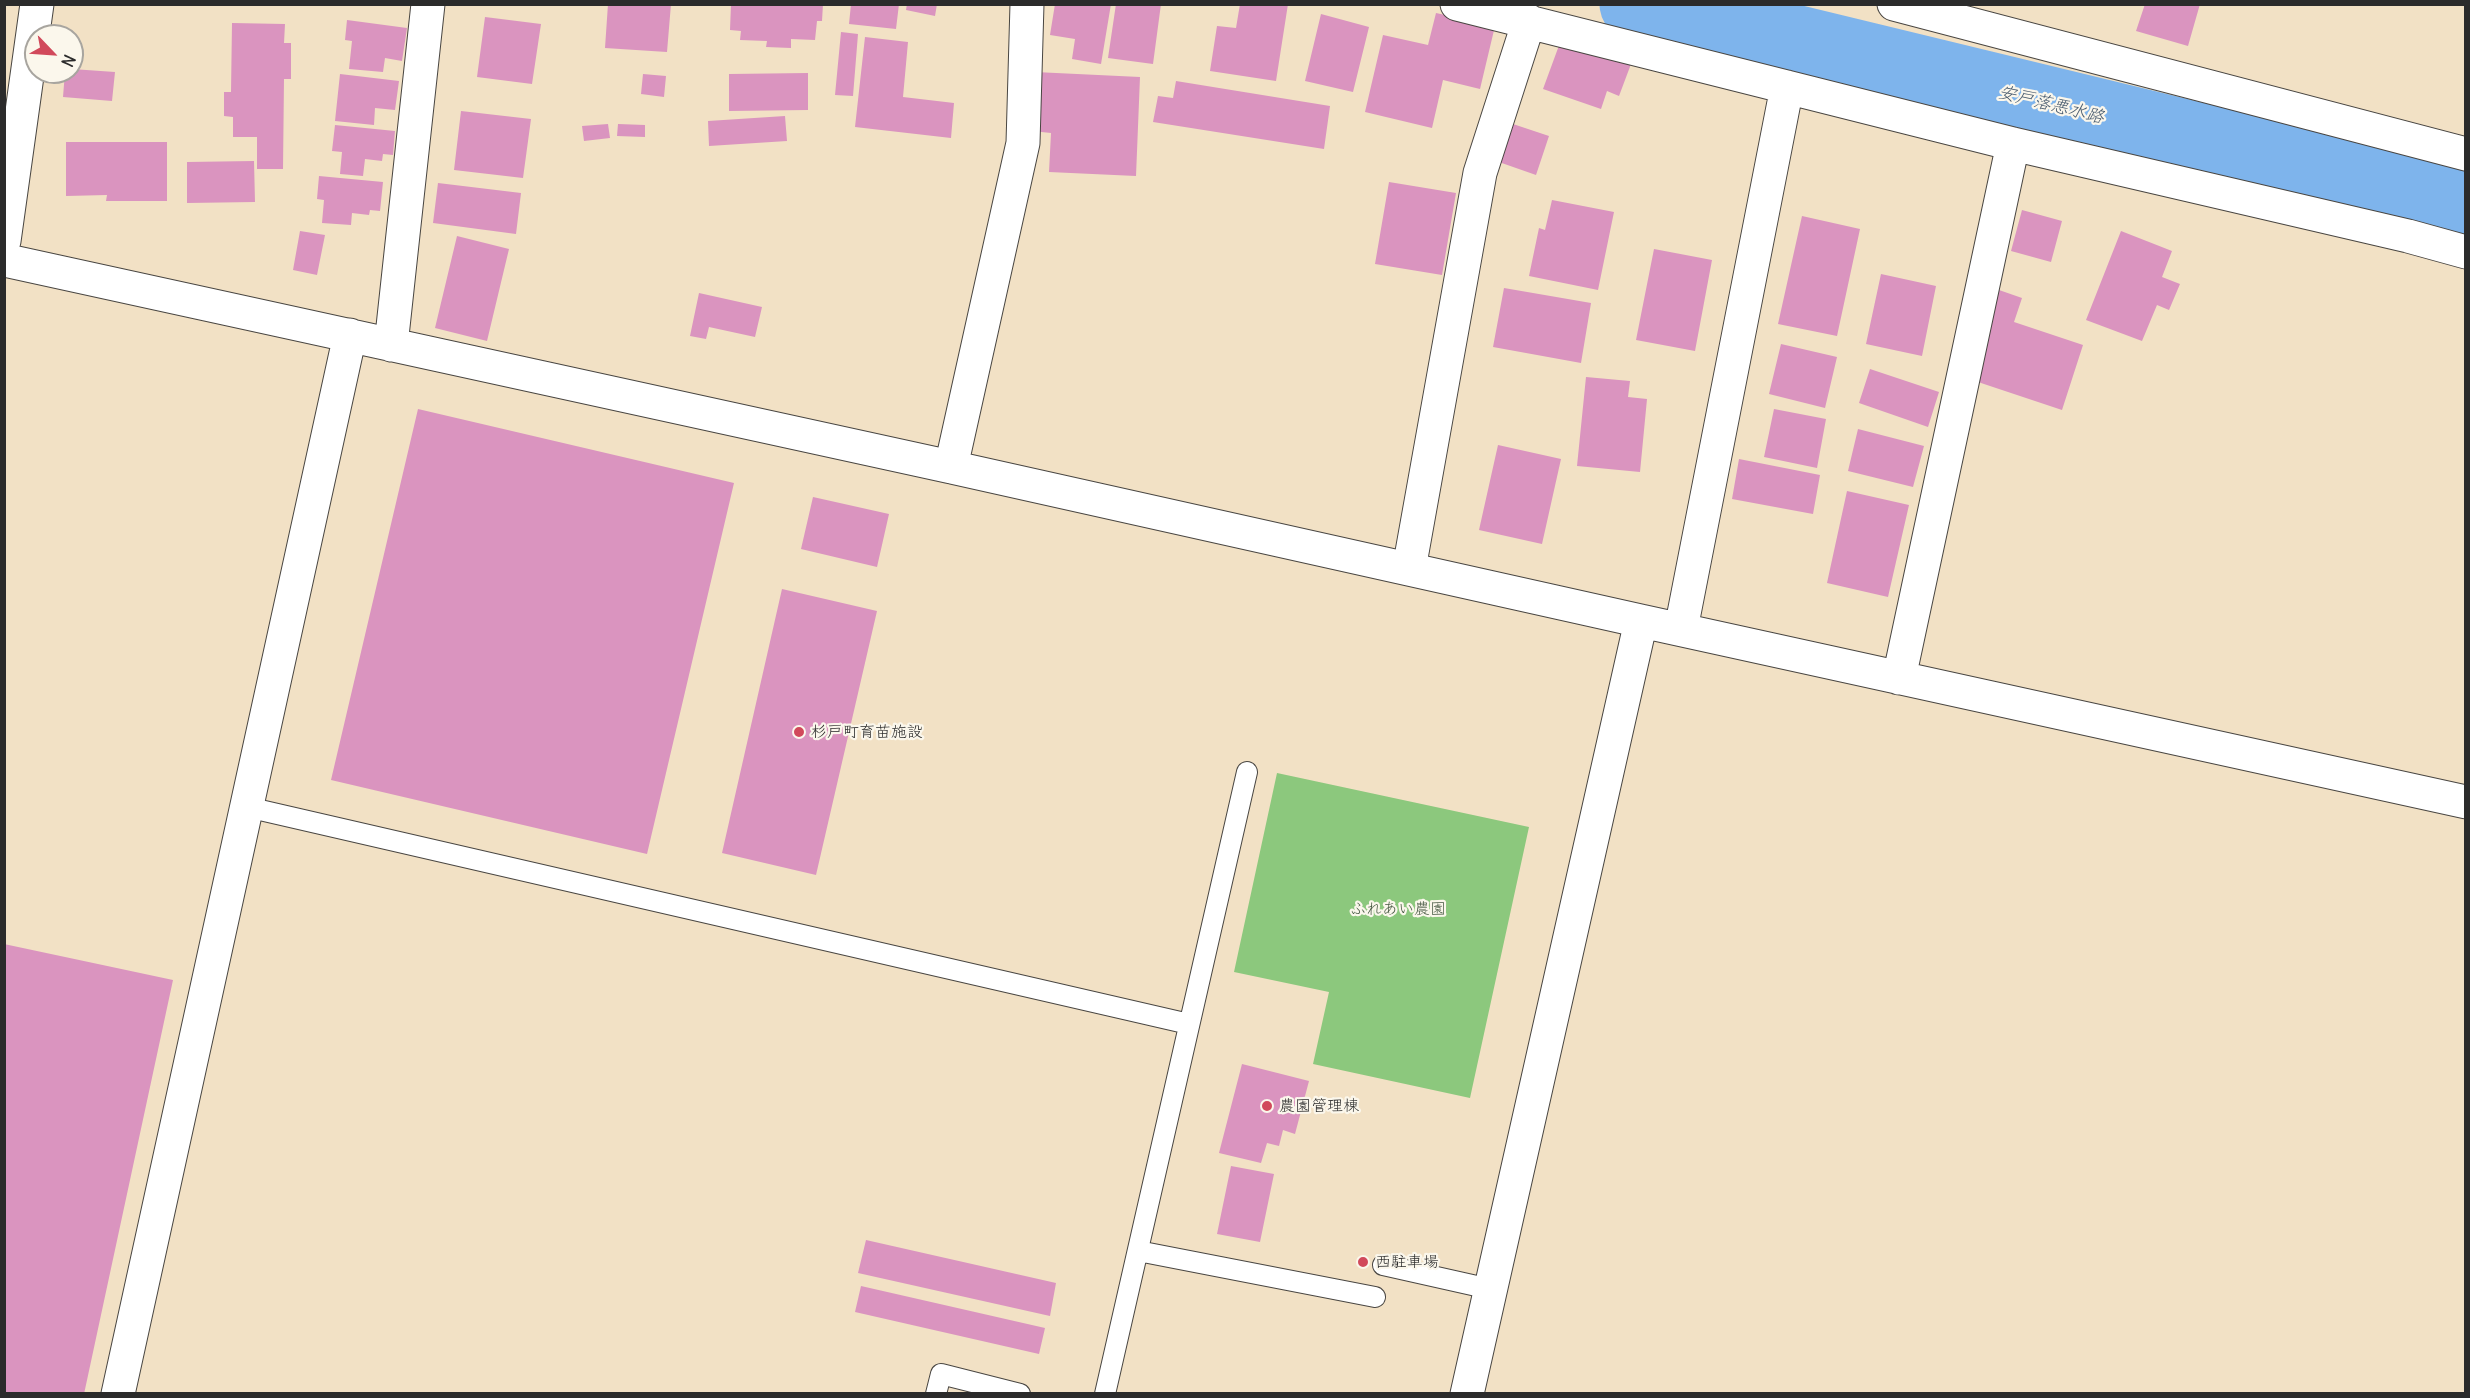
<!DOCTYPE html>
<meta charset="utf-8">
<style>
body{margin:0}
#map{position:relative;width:2470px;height:1398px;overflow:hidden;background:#f2e1c5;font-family:Delius,sans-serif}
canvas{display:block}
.frame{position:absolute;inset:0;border:6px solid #2b2b2b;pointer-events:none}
.north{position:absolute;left:24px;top:24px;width:60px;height:60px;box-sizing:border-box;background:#fbf7ec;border:2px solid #a8a59f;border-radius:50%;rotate:115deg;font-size:16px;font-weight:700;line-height:24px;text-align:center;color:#2b2b2b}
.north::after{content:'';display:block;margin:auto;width:21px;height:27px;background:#d1495b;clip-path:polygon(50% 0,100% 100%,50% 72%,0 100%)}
</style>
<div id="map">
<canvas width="2470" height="1398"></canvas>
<div class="frame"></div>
<div class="north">N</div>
</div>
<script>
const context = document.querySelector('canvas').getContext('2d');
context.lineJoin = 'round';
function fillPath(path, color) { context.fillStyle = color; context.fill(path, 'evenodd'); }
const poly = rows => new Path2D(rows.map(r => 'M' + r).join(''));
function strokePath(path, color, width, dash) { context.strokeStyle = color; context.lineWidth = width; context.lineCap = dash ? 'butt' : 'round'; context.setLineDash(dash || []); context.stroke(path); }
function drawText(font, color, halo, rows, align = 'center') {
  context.font = font + ' Delius,"Klee One",sans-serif'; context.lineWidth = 4.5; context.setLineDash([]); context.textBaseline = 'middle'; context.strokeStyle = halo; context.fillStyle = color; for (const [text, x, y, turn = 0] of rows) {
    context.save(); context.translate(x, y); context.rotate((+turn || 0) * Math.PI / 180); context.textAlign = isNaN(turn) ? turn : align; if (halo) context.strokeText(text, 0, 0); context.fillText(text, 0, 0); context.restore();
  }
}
const green = poly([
 [1277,773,1529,827,1470,1098,1313,1064,1329,992,1234,972]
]);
const river = poly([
 [1637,4,2466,205]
]);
const building = poly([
 [608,4,671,4,667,52,605,48],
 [731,4,823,4,822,21,817,21,815,40,791,39,791,48,766,47,767,41,740,40,741,31,730,30],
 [851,4,899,4,896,29,849,24],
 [907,4,937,4,935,16,906,10],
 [1055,4,1111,4,1101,64,1072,59,1075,39,1050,35],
 [1116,4,1161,4,1153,64,1108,58],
 [1240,4,1288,4,1276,81,1210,71,1217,26,1236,28],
 [2145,4,2200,4,2188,46,2136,31],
 [1436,13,1495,26,1480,89,1443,80,1432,128,1365,112,1383,35,1428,45],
 [1321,14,1369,27,1353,92,1305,81],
 [485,17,541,24,532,84,477,77],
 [347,20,407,28,402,61,385,58,383,72,349,69,352,41,345,40],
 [232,23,285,24,284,43,291,43,291,79,284,79,283,169,257,169,257,137,233,137,233,117,224,116,224,92,231,92],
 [841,32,858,34,853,96,835,95],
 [865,37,908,42,903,97,954,103,951,138,855,127],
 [1561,40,1631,64,1619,96,1607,91,1601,109,1543,89],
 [72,69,115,72,112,101,63,97,65,72,72,72],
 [1035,72,1140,77,1136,176,1049,172,1051,133,1032,131],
 [808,73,808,110,729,111,729,74],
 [340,74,399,81,395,110,375,108,374,125,335,121],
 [643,74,666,76,664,97,641,94],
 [1176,81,1330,106,1324,149,1153,122,1158,96,1173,98],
 [461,111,531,119,523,178,454,170],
 [785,116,787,141,709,146,708,121],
 [1510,123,1549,136,1536,175,1496,161],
 [608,124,610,138,584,141,582,126],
 [618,124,645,125,645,137,617,136],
 [335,125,395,131,393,155,383,154,382,161,365,159,363,176,340,174,342,152,332,151],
 [66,142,167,142,167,201,106,201,107,195,66,196],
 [254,161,255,202,187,203,187,162],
 [319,176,383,182,380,211,370,210,369,215,352,213,351,225,322,223,324,200,317,199],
 [1389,182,1456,193,1442,275,1375,264],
 [438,183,521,193,516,234,433,223],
 [1552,200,1614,212,1598,290,1529,276,1539,228,1545,230],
 [2022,210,2062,221,2051,262,2011,251],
 [1802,216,1860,229,1837,336,1778,324],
 [300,231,325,235,317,275,293,270],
 [2121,231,2172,251,2162,277,2180,284,2169,310,2157,305,2142,341,2086,320],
 [457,236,509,249,487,341,435,328],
 [1654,249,1712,260,1695,351,1636,340],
 [1881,274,1936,286,1922,356,1866,344],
 [1504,288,1591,303,1581,363,1493,347],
 [1999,290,2022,298,2014,322,2083,345,2062,410,1969,379],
 [699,293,762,307,755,337,709,327,706,339,690,336],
 [1781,344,1837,357,1825,408,1769,394],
 [1870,369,1939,392,1928,427,1859,403],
 [1586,377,1630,381,1628,397,1647,399,1640,472,1577,466],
 [418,409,734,483,647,854,331,780],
 [1774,409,1826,419,1817,468,1764,457],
 [1858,429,1924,446,1913,487,1848,471],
 [1498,445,1561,459,1542,544,1479,530],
 [1739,459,1820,475,1813,514,1732,499],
 [1847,491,1909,505,1888,597,1827,583],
 [813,497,889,514,877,567,801,549],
 [782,589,877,611,816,875,722,853],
 [4,944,173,980,84,1394,4,1394],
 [1242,1064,1309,1081,1295,1134,1283,1130,1279,1146,1267,1143,1261,1163,1219,1153],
 [1231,1166,1274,1174,1260,1242,1217,1234],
 [866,1240,1056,1283,1050,1316,858,1273],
 [861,1286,1045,1328,1039,1354,855,1312]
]);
const lane = poly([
 [247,807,1189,1024],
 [1138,1251,1375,1297],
 [1383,1265,1490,1289],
 [936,1394,941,1374,1020,1394],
 [1105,1394,1247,772]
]);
const street = poly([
 [1457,4,2013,144,2408,236,2466,252],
 [1894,4,2466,154],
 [4,241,37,4],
 [4,260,951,467,1641,621,2466,802],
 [391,345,428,4],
 [951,467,1023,143,1027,4],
 [1409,569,1480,173,1529,21],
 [1681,629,1787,87],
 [1899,678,2013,144],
 [118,1394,350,335],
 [1467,1394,1641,621]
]);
const markers = [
 [799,732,6,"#d1495b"],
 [1267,1106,6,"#d1495b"],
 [1363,1262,6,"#d1495b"]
];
const poiNames = [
 ["杉戸町育苗施設",811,732],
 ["農園管理棟",1279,1106],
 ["西駐車場",1375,1262]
];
const parkNames = [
 ["ふれあい農園",1398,909]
];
const waterNames = [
 ["安戸落悪水路",2051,105,14]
];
fillPath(green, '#8cc87d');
strokePath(river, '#7eb4ec', 75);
fillPath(building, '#da94bf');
strokePath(lane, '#494642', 22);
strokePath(street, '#494642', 35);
strokePath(lane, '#fff', 20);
strokePath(street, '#fff', 33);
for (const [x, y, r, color] of markers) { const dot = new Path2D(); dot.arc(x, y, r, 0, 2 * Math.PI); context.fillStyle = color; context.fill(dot); strokePath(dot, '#fbf7ec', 2); }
drawText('16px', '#2b2b2b', '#fbf7ec', poiNames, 'left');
drawText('16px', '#485a44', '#fbf7ec', parkNames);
drawText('italic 18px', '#485b6f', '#fbf7ec', waterNames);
</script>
